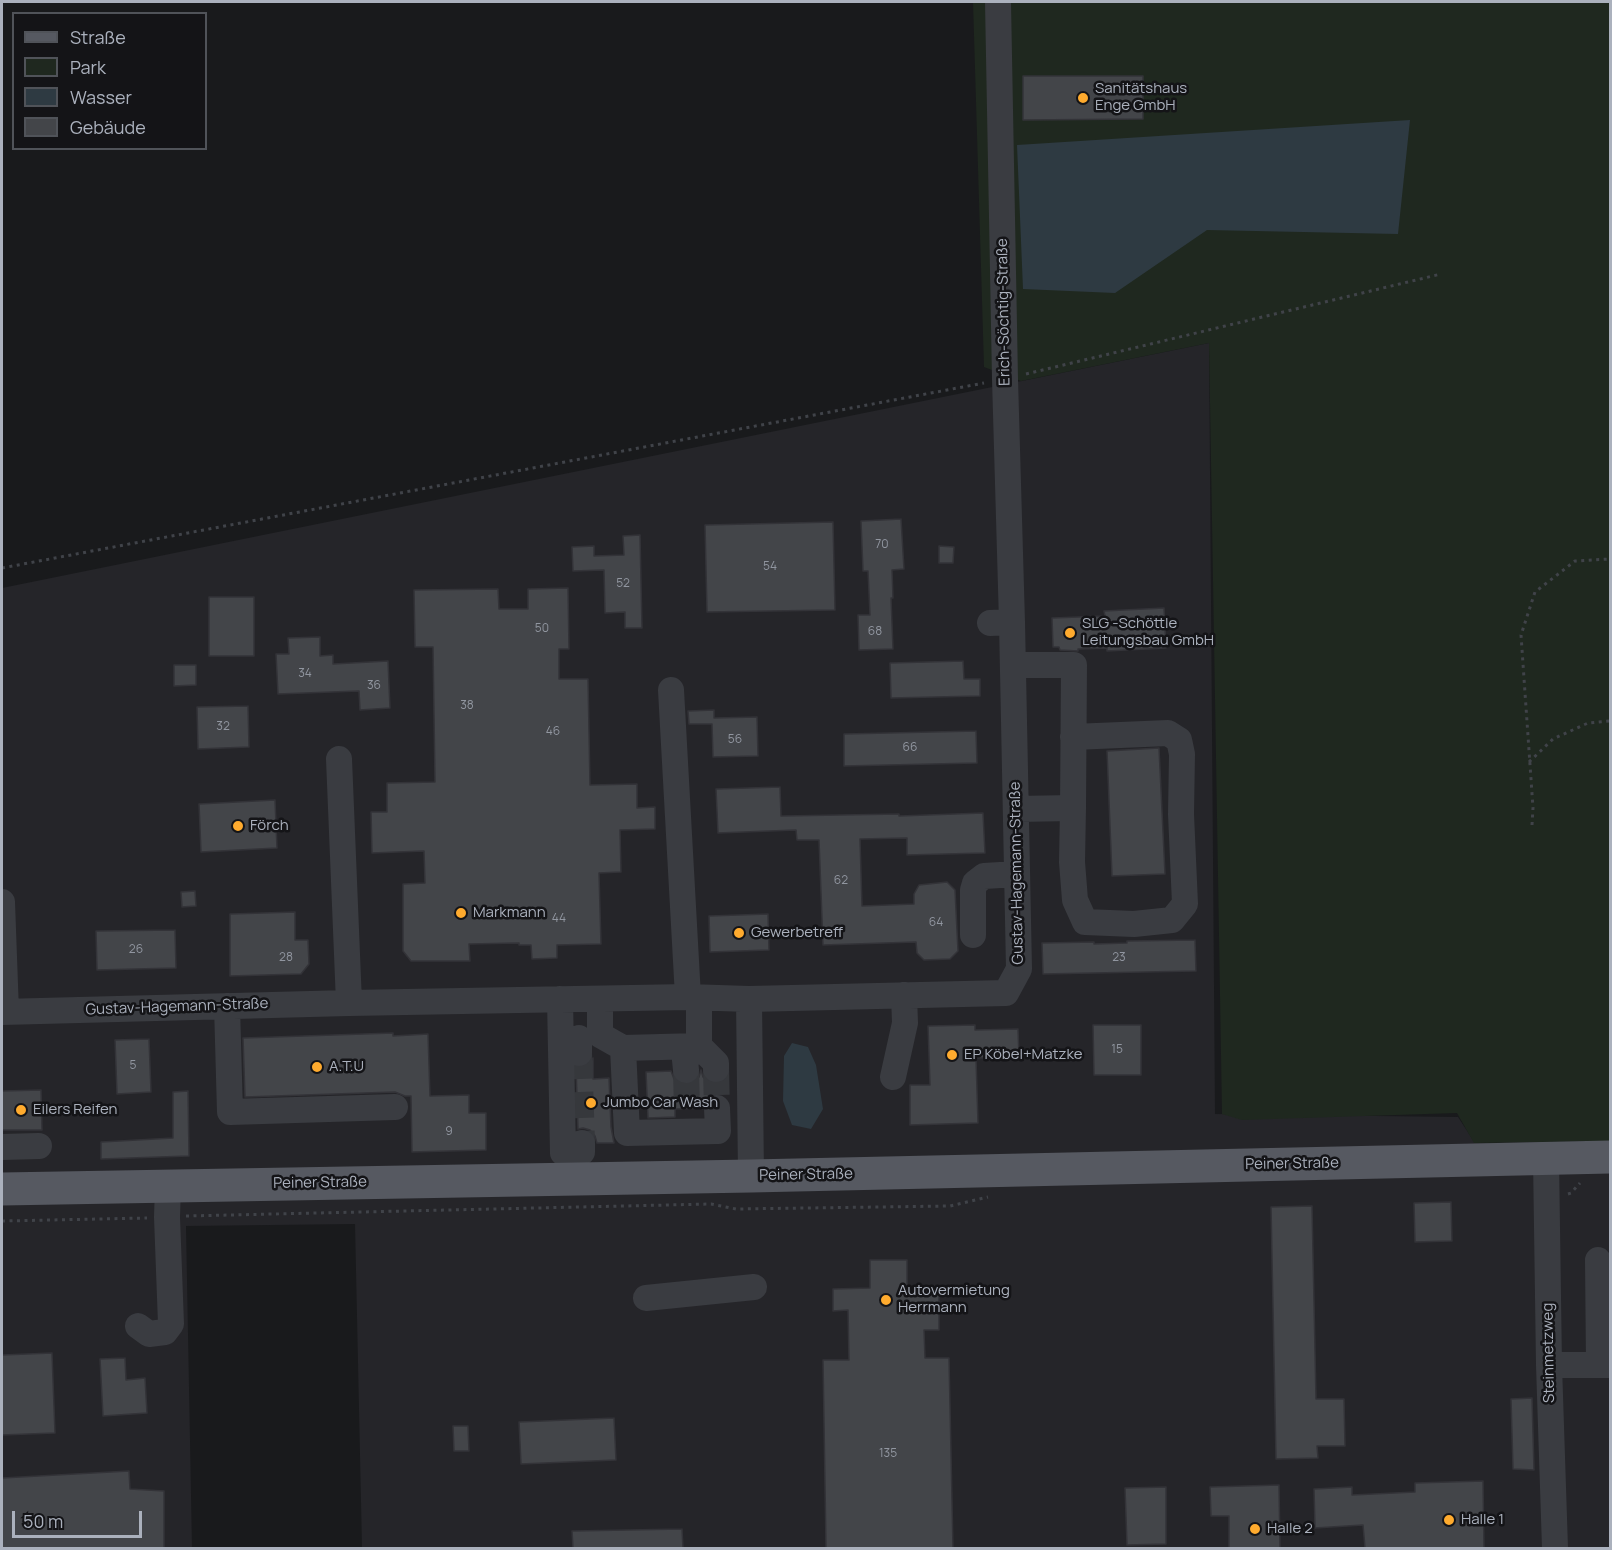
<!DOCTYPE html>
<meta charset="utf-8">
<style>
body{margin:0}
#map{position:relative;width:1612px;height:1550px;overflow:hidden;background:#191a1c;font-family:Manrope,sans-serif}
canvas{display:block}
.frame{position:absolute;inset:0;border:3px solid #abb1bd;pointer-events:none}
.legend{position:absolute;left:12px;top:12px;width:195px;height:138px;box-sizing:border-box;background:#141417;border:2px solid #505359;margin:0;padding:8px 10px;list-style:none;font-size:18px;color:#abb1bd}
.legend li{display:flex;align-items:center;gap:12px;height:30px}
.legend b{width:30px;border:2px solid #505359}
.scale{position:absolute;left:12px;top:1511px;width:130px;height:27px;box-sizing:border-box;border:3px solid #abb1bd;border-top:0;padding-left:8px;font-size:18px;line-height:21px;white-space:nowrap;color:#abb1bd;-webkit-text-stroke:4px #141417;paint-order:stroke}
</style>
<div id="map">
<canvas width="1612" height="1550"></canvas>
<div class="frame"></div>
<ul class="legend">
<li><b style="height:8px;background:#565961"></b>Straße</li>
<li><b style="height:16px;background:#1f281f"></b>Park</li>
<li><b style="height:16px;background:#2e3a42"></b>Wasser</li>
<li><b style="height:16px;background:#434549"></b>Gebäude</li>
</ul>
<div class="scale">50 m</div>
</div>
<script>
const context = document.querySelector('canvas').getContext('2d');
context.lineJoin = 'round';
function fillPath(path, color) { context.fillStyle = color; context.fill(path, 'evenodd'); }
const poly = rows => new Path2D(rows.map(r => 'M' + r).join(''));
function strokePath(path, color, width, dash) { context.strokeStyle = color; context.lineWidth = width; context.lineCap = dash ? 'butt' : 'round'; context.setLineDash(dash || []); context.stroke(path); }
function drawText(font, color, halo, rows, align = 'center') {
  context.font = font + ' Manrope,sans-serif'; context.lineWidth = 5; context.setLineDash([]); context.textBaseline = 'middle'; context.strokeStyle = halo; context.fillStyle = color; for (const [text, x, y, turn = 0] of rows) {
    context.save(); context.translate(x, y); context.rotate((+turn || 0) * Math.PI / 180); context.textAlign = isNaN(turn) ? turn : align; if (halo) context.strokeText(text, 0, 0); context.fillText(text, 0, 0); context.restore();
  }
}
const built = poly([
 [1209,343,1215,1114,1458,1117,1475,1143,1610,1141,1610,1548,362,1548,355,1224,186,1226,192,1548,2,1548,2,588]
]);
const green = poly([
 [973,2,1610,2,1610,1141,1474,1143,1457,1113,1242,1120,1222,1114,1209,343,1021,381,984,367]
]);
const water = poly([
 [1410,120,1398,234,1207,230,1115,293,1023,289,1017,145],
 [792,1043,808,1047,816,1065,823,1109,811,1129,792,1125,783,1101,784,1056]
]);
const building = poly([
 [1023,76,1143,76,1143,119,1023,120,1023,76],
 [901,519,904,569,892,570,893,598,891,598,893,649,859,650,858,615,870,615,868,571,863,571,861,521,901,519],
 [833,522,835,610,707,612,705,525,833,522],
 [640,535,642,628,625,628,625,612,605,613,604,570,573,571,572,547,594,546,594,556,624,555,623,536,640,535],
 [939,546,954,547,953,563,939,563,939,546],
 [568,588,569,649,559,649,559,679,588,679,590,785,637,784,637,808,655,807,655,829,620,830,621,872,599,873,601,944,557,945,557,958,532,959,531,945,519,945,519,943,469,944,470,961,411,961,403,951,403,884,425,883,424,851,372,853,371,812,387,812,387,783,435,782,433,647,415,647,414,590,498,589,499,609,528,609,528,589,568,588],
 [209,597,254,597,254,656,209,656,209,597],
 [1164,608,1166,648,1107,651,1107,648,1078,649,1078,651,1060,650,1059,647,1053,647,1052,618,1105,616,1104,611,1164,608],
 [320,637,320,656,333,655,333,664,388,661,390,708,360,710,359,691,278,694,276,654,289,654,288,638,320,637],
 [963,661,964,679,980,679,980,696,891,698,890,663,963,661],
 [174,665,196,665,196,685,174,686,174,665],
 [248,706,249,747,198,749,197,707,248,706],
 [714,710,714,718,757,717,758,756,713,757,712,724,689,724,688,711,714,710],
 [976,731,977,763,844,766,844,734,976,731],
 [1159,748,1165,874,1112,876,1107,751,1159,748],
 [780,787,781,816,899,814,899,816,983,813,985,853,907,855,907,838,860,839,862,906,914,904,914,894,919,885,947,882,955,890,958,951,950,959,924,960,917,953,916,942,823,945,819,840,797,840,796,830,718,833,716,789,780,787],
 [275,800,277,848,201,852,199,804,275,800],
 [195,891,196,906,182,907,181,892,195,891],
 [295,912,295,940,308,940,309,964,301,974,230,976,230,914,295,912],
 [768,914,769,950,710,952,709,916,768,914],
 [175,930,176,968,97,970,96,931,175,930],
 [1195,940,1196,971,1043,974,1042,943,1094,942,1094,944,1127,943,1127,941,1195,940],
 [975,1025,975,1030,1018,1029,1019,1057,976,1058,978,1123,910,1125,910,1085,930,1085,928,1026,975,1025],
 [1093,1025,1141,1025,1141,1075,1094,1075,1093,1025],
 [393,1033,393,1036,428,1034,430,1096,469,1095,469,1113,486,1113,486,1150,412,1152,411,1096,405,1096,395,1092,245,1097,243,1038,393,1033],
 [149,1039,151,1092,117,1094,115,1040,149,1039],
 [593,1058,593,1079,609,1078,611,1127,614,1143,597,1143,595,1136,590,1130,583,1128,578,1129,576,1067,586,1066,593,1058],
 [701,1070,703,1077,708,1082,715,1084,722,1082,723,1094,716,1093,708,1096,704,1102,702,1108,675,1109,675,1117,648,1118,646,1072,671,1071,674,1079,680,1084,687,1085,695,1082,699,1077,701,1070],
 [41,1090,42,1130,2,1130,2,1091,41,1090],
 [188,1091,189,1156,101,1159,101,1142,173,1138,173,1092,188,1091],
 [1451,1202,1452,1241,1415,1242,1414,1203,1451,1202],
 [1312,1206,1316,1399,1344,1399,1345,1446,1317,1446,1318,1458,1276,1459,1271,1207,1312,1206],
 [870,1260,907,1260,907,1289,939,1288,939,1330,924,1330,925,1358,949,1358,953,1548,826,1548,823,1360,849,1360,848,1310,833,1311,833,1289,870,1288,870,1260],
 [52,1353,55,1433,2,1435,2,1355,52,1353],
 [125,1358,126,1380,145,1378,147,1413,103,1416,100,1359,125,1358],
 [1532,1398,1534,1470,1513,1469,1511,1399,1532,1398],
 [614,1418,616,1460,521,1464,519,1422,614,1418],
 [453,1426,468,1426,469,1451,454,1451,453,1426],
 [129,1471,130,1489,164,1491,164,1548,2,1548,2,1478,129,1471],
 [1483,1481,1484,1548,1365,1548,1363,1525,1315,1528,1314,1489,1352,1487,1352,1495,1415,1492,1415,1483,1483,1481],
 [1279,1485,1280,1548,1229,1548,1229,1516,1211,1516,1210,1487,1279,1485],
 [1166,1487,1166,1544,1127,1545,1125,1488,1166,1487],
 [682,1529,683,1548,573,1548,572,1531,682,1529]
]);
const minorTunnel = poly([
 [579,1053,582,1143],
 [716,1069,717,1108],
 [686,1070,687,1109]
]);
const path = poly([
 [1026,374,1441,274],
 [2,568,984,383],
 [1529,762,1553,739,1588,723,1610,721],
 [1532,825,1533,808,1521,635,1535,592,1575,561,1610,559],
 [1568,1194,1571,1193,1580,1183],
 [186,1216,711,1204,736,1209,950,1206,988,1197],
 [2,1221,147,1218]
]);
const minor = poly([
 [998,2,1005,379,1012,622],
 [1013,665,1074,665,1073,808,1016,809],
 [671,690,688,997],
 [339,759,349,1003],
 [1073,808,1072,862,1075,900,1085,922,1134,924,1172,920,1185,904,1181,814,1182,754,1179,740,1168,733,1073,737],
 [2,902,6,1012],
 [973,935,973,890,975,883,984,876,1017,874],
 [699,998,699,1046,716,1063,716,1069],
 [560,999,563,1153,582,1152,582,1143],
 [600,999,600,1035,623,1048,627,1133,718,1131,717,1108],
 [227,1006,230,1112,395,1107],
 [2,1012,349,1003,688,997,749,999],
 [579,1038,579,1053],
 [623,1048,699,1046],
 [686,1070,685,1060,699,1046],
 [893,1077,905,1023,904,995],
 [2,1147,39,1146],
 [1546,1158,1549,1365,1555,1548],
 [751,1176,749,999,1006,993,1019,969,1012,622,990,623],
 [1598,1260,1599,1365],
 [646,1298,754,1287],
 [138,1326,149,1334,165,1332,171,1324,167,1217,168,1186],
 [1549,1365,1610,1365]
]);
const major = poly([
 [2,1189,751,1176,1610,1157]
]);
const markers = [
 [1083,98,6,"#ffab2e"],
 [1070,633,6,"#ffab2e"],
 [238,826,6,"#ffab2e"],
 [461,913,6,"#ffab2e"],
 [739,933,6,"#ffab2e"],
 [952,1055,6,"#ffab2e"],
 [317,1067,6,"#ffab2e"],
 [591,1103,6,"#ffab2e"],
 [21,1110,6,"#ffab2e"],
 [886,1300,6,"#ffab2e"],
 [1449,1520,6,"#ffab2e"],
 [1255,1529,6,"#ffab2e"]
];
const numberNames = [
 ["70",882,545],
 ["54",770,567],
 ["52",623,584],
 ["50",542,629],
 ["68",875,632],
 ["34",305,674],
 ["36",374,686],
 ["38",467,706],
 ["32",223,727],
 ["46",553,732],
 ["56",735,740],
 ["66",910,748],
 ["62",841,881],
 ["44",559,919],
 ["64",936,923],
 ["26",136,950],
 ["28",286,958],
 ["23",1119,958],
 ["15",1117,1050],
 ["5",133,1066],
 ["9",449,1132],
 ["135",888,1454]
];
const poiNames = [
 ["Sanitätshaus",1095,89],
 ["Enge GmbH",1095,106],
 ["SLG -Schöttle",1082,624],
 ["Leitungsbau GmbH",1082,641],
 ["Förch",250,826],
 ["Markmann",473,913],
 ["Gewerbetreff",751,933],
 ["EP Köbel+Matzke",964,1055],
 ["A.T.U",329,1067],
 ["Jumbo Car Wash",603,1103],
 ["Eilers Reifen",33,1110],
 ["Autovermietung",898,1291],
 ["Herrmann",898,1308],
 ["Halle 1",1461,1520],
 ["Halle 2",1267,1529]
];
const streetNames = [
 ["Erich-Söchtig-Straße",1004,312,-91],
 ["Gustav-Hagemann-Straße",1017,873,-91],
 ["Gustav-Hagemann-Straße",177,1007,-2],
 ["Peiner Straße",1292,1164,-1],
 ["Peiner Straße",806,1175,-1],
 ["Peiner Straße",320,1183,-1],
 ["Steinmetzweg",1549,1353,-91]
];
fillPath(built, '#252529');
fillPath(green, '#1f281f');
fillPath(water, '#2e3a42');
fillPath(building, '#434549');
strokePath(building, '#333338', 1.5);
strokePath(minorTunnel, '#36383c', 26, [26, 13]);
strokePath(path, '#404349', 3, [3, 4.5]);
strokePath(minor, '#3a3c41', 26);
strokePath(major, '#565961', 33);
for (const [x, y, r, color] of markers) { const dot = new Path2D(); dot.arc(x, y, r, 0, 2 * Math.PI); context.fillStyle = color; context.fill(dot); strokePath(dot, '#141417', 2); }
drawText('12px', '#9196a0', null, numberNames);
drawText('15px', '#abb1bd', '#141417', poiNames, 'left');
drawText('15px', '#abb1bd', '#141417', streetNames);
</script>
